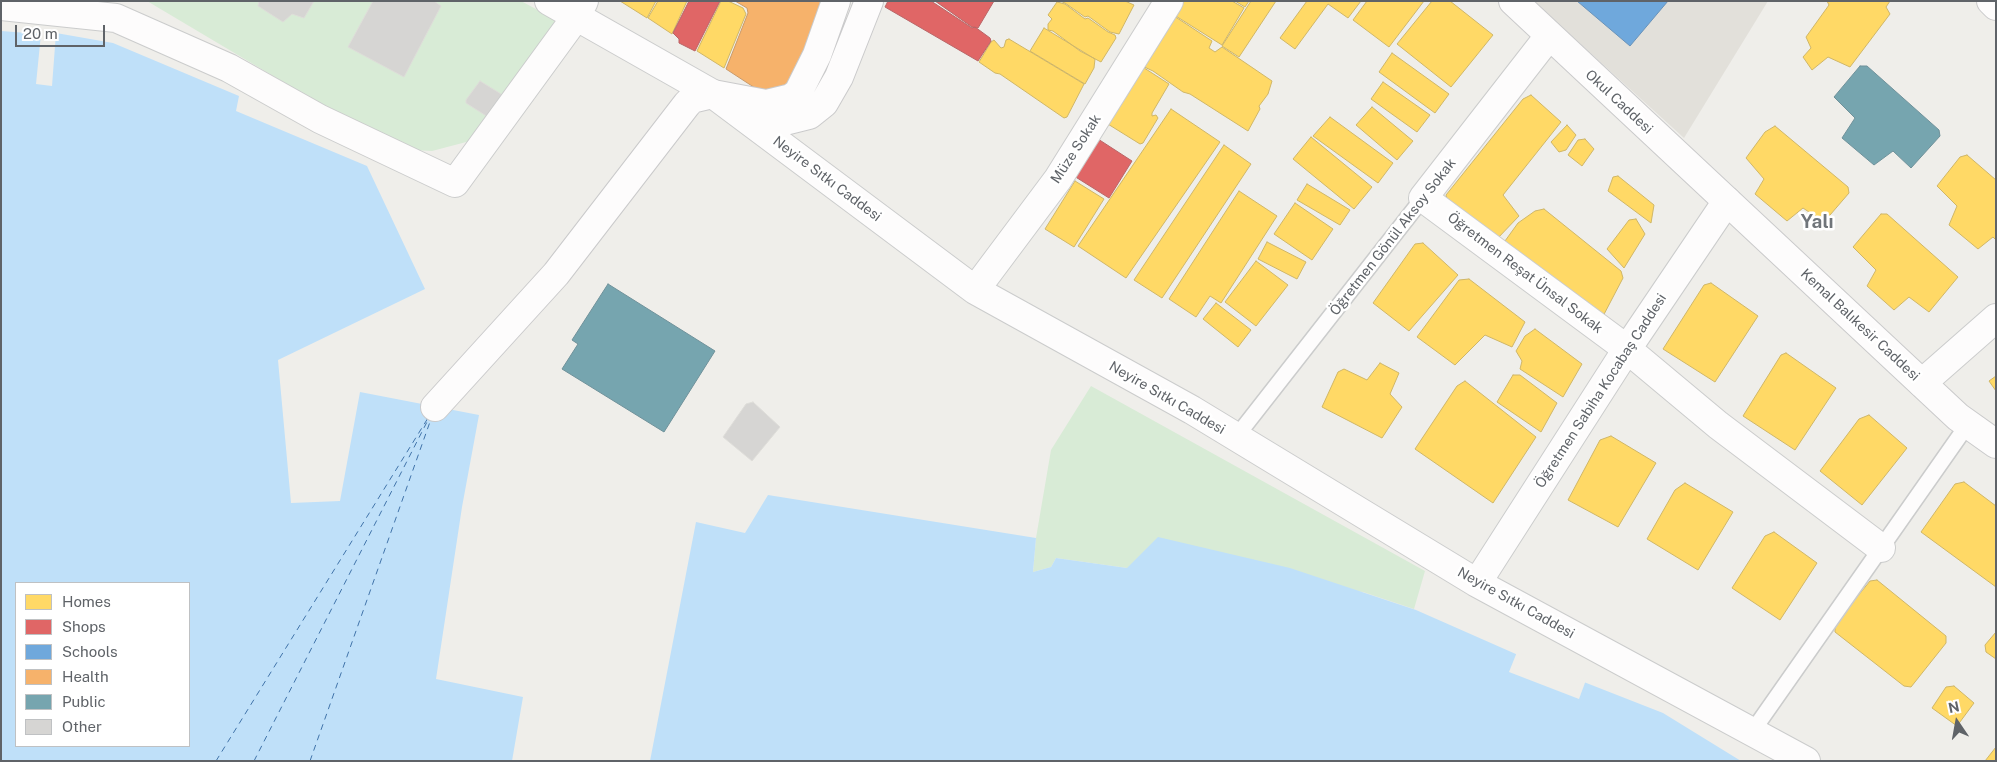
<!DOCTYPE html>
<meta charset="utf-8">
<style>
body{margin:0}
#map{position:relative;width:1997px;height:762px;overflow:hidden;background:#efeeea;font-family:"Public Sans",sans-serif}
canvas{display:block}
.frame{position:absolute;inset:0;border:2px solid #5f6368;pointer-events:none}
.legend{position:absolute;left:15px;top:582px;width:175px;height:165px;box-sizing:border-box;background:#fff;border:1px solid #bfc1c3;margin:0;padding:6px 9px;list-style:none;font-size:15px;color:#5f6368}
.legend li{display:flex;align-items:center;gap:10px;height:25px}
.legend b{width:25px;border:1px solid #bfc1c3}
.north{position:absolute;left:1932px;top:697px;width:50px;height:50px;-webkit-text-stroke:4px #fff;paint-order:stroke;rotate:348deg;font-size:14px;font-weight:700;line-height:20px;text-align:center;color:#5f6368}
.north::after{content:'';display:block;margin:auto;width:18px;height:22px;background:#5f6368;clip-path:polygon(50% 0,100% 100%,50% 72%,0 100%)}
.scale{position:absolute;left:15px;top:25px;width:90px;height:22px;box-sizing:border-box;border:2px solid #5f6368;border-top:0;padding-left:6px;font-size:15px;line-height:18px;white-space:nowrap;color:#5f6368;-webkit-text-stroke:4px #fff;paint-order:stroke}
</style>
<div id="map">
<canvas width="1997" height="762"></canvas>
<div class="frame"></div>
<ul class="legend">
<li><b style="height:14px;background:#ffd966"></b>Homes</li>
<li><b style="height:14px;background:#e06666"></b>Shops</li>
<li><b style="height:14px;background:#6fa8dc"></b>Schools</li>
<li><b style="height:14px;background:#f6b26b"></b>Health</li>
<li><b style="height:14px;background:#76a5af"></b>Public</li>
<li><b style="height:14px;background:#d6d5d3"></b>Other</li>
</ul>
<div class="north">N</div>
<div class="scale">20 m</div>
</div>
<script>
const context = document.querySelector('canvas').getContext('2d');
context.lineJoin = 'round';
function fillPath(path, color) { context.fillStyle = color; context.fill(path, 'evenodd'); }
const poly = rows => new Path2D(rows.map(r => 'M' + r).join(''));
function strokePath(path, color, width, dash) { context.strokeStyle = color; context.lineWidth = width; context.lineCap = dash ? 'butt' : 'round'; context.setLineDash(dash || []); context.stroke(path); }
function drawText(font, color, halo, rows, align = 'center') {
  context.font = font + ' "Public Sans",sans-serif'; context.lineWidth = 5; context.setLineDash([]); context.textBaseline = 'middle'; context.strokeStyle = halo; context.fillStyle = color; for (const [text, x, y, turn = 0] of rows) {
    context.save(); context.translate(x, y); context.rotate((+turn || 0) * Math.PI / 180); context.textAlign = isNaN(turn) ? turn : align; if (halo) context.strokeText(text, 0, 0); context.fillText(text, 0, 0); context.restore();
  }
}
const education = poly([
 [1533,1,1768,1,1684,138]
]);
const green = poly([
 [147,1,521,1,562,23,470,141,432,151,396,149],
 [1091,386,1425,571,1414,609,1363,592,1127,568,1056,558,1051,567,1033,572,1036,538,1051,450]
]);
const water = poly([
 [1,31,41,34,36,84,52,86,56,33,113,43,239,96,236,111,367,166,425,289,278,360,291,503,340,501,360,392,479,415,462,507,436,679,523,697,512,761,1,761],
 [16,583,189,583,189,746,16,746],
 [768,495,1036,538,1033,572,1051,567,1056,558,1127,568,1158,537,1290,568,1416,610,1543,666,1663,713,1741,761,650,761,696,522,745,533]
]);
const pier = poly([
 [1517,652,1586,680,1579,699,1509,672]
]);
const homes = poly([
 [620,1,656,1,647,18,620,1],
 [658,1,687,1,672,34,648,18,658,1],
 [721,1,728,1,743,8,746,14,724,68,697,51,721,1],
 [1060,1,1125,1,1134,5,1119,34,1110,32,1088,16,1085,17,1065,3,1060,1],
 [1177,1,1232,1,1244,8,1222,45,1171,13,1177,1],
 [1235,1,1249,1,1245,7,1235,1],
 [1251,1,1276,1,1239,57,1222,46,1251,1],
 [1307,1,1361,1,1348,18,1328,4,1295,49,1280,38,1307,1],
 [1367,1,1424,1,1389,47,1353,20,1367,1],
 [1432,1,1450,1,1493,35,1451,87,1397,44,1432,1],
 [1827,1,1890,1,1886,7,1890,14,1850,67,1828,57,1812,70,1803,57,1811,48,1806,37,1829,5,1827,1],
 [1057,2,1065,4,1085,19,1088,18,1108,32,1115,35,1116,38,1101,62,1080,51,1053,31,1048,30,1048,24,1052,19,1048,15,1057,2],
 [1171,14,1212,41,1209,48,1215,52,1222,47,1272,81,1268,94,1259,106,1260,109,1248,131,1190,94,1183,92,1153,71,1140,65,1171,14],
 [1044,28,1095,59,1094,68,1085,84,1030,51,1044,28],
 [1009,39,1084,84,1067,117,1064,118,1000,74,995,73,979,62,991,42,994,40,1001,48,1004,47,1006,40,1009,39],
 [1392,53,1449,94,1435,113,1379,72,1392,53],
 [1138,64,1169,84,1152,113,1152,116,1156,115,1158,118,1143,143,1140,144,1103,121,1138,64],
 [1383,82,1430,115,1417,132,1371,99,1383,82],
 [1531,95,1561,122,1503,195,1519,216,1496,240,1448,202,1446,195,1523,99,1531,95],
 [1372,107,1413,141,1397,160,1356,125,1372,107],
 [1171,109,1220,142,1126,278,1078,246,1171,109],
 [1330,117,1393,163,1378,183,1313,136,1330,117],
 [1567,125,1576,135,1566,150,1559,152,1551,142,1567,125],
 [1775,126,1848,187,1849,193,1824,222,1803,208,1787,221,1755,194,1764,179,1746,158,1765,132,1775,126],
 [1311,137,1372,187,1354,209,1293,159,1311,137],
 [1585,139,1594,149,1582,166,1568,155,1578,140,1585,139],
 [1224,145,1251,164,1162,298,1134,280,1224,145],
 [1967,155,1996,180,1996,240,1993,237,1978,249,1949,225,1957,206,1937,186,1960,157,1967,155],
 [1618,176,1654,205,1651,223,1608,191,1613,177,1618,176],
 [1075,181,1104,199,1074,247,1045,229,1075,181],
 [1307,184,1350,210,1340,225,1297,200,1307,184],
 [1239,191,1277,216,1221,303,1210,296,1196,317,1169,299,1239,191],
 [1295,203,1333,229,1312,260,1274,234,1295,203],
 [1544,209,1621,271,1623,278,1601,320,1506,248,1505,241,1518,223,1535,211,1544,209],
 [1881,214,1887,214,1958,277,1929,312,1909,297,1894,310,1867,286,1876,270,1853,247,1881,214],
 [1636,219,1645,234,1624,268,1607,249,1629,220,1636,219],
 [1267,242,1306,262,1297,279,1258,259,1267,242],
 [1423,243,1458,275,1409,331,1373,303,1415,244,1423,243],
 [1256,261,1288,285,1256,326,1225,302,1256,261],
 [1469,279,1525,322,1512,347,1485,335,1455,365,1417,337,1459,280,1469,279],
 [1711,283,1758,316,1715,382,1663,349,1704,285,1711,283],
 [1216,303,1251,330,1238,347,1203,319,1216,303],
 [1535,329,1582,364,1563,397,1520,369,1522,361,1516,351,1525,336,1535,329],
 [1786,353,1836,388,1795,450,1743,416,1781,355,1786,353],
 [1380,363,1399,373,1390,394,1402,407,1382,438,1322,407,1338,372,1344,369,1367,380,1380,363],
 [1513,375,1520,375,1557,403,1541,432,1497,402,1513,375],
 [1996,376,1996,391,1989,381,1996,376],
 [1465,381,1536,437,1493,503,1415,449,1457,386,1465,381],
 [1869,415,1907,448,1862,505,1820,471,1859,419,1869,415],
 [1611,436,1656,463,1618,527,1568,500,1600,440,1611,436],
 [1964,482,1996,506,1996,587,1921,532,1955,484,1964,482],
 [1685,483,1733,512,1698,570,1647,539,1675,490,1685,483],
 [1774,532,1817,563,1780,620,1732,588,1765,536,1774,532],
 [1877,580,1946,636,1946,643,1911,687,1904,686,1835,632,1835,624,1870,581,1877,580],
 [1996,632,1996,659,1986,652,1985,645,1996,632],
 [1954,686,1974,703,1957,726,1932,708,1946,687,1954,686],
 [1996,747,1996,761,1985,761,1996,747]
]);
const shops = poly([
 [689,1,720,1,695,51,679,43,679,39,673,33,689,1],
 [888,1,931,1,972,28,975,27,990,38,991,41,978,61,885,7,888,1],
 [935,1,994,1,978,28,972,27,935,1],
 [1098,139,1132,161,1109,198,1074,176,1098,139]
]);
const schools = poly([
 [1577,1,1668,1,1630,46,1577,1]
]);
const health = poly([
 [735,1,823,1,795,84,772,99,726,69,748,13,747,8,735,1]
]);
const public = poly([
 [1860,66,1867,66,1939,130,1940,136,1911,168,1893,151,1874,165,1842,138,1855,118,1834,97,1860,66],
 [608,284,715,351,664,432,562,369,578,344,572,340,608,284]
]);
const ferry = poly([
 [216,761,428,418],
 [254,761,429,418],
 [310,761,431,419]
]);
const building = poly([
 [259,1,314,1,304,18,292,14,283,22,258,6,259,1],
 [373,1,434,1,441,6,404,77,348,47,373,1],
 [480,81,501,94,502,97,488,117,466,103,466,100,480,81],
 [753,402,780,427,752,461,723,437,746,404,753,402]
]);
const lane = poly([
 [1236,437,1423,198],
 [1752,732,1968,424]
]);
const street = poly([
 [549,1,713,94,975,290,1192,410,1477,583,1806,761],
 [1,6,116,18,229,68,320,119,455,183,576,17,584,1],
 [1549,36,1423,198,1627,349,1718,425,1881,548],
 [975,290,1058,179,1169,1],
 [1922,383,1996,318],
 [1477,583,1627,349,1727,201]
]);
const secondary = poly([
 [1513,1,1958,417,1996,444],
 [1991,1,1996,6],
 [748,111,766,119,785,121,809,115,824,103,839,77,869,1],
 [435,407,556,274,687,104,692,99,713,94,766,104,791,98,798,93,817,55,836,1]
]);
const streetNames = [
 ["Okul Caddesi",1619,102,43],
 ["Müze Sokak",1076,149,-57],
 ["Neyire Sıtkı Caddesi",827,179,37],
 ["Öğretmen Gönül Aksoy Sokak",1393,237,-52],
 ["Öğretmen Reşat Ünsal Sokak",1525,273,37],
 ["Kemal Balıkesir Caddesi",1860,325,43],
 ["Öğretmen Sabiha Kocabaş Caddesi",1601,391,-57],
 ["Neyire Sıtkı Caddesi",1167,398,30],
 ["Neyire Sıtkı Caddesi",1516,603,29]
];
const districtNames = [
 ["Yalı",1817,222]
];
fillPath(education, '#e2e0da');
fillPath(green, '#d8ebd6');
fillPath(water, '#bfe0f9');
fillPath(pier, '#efeeea');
fillPath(homes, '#ffd966');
strokePath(homes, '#cfb667', 1);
fillPath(shops, '#e06666');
strokePath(shops, '#b96567', 1);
fillPath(schools, '#6fa8dc');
strokePath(schools, '#6a93b9', 1);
fillPath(health, '#f6b26b');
strokePath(health, '#c99a6a', 1);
fillPath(public, '#76a5af');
strokePath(public, '#6f919a', 1);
strokePath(ferry, '#4174aa', 1, [6, 5]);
fillPath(building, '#d6d5d3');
strokePath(building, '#deddd9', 1);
strokePath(lane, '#cbcccc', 18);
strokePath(street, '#cbcccc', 30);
strokePath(secondary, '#cacacb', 30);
strokePath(lane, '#fdfcfc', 15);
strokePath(street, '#fdfcfc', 28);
strokePath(secondary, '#fdfcfc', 28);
drawText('14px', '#5f6368', '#fff', streetNames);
drawText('bold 19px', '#70757a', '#fff', districtNames);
</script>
